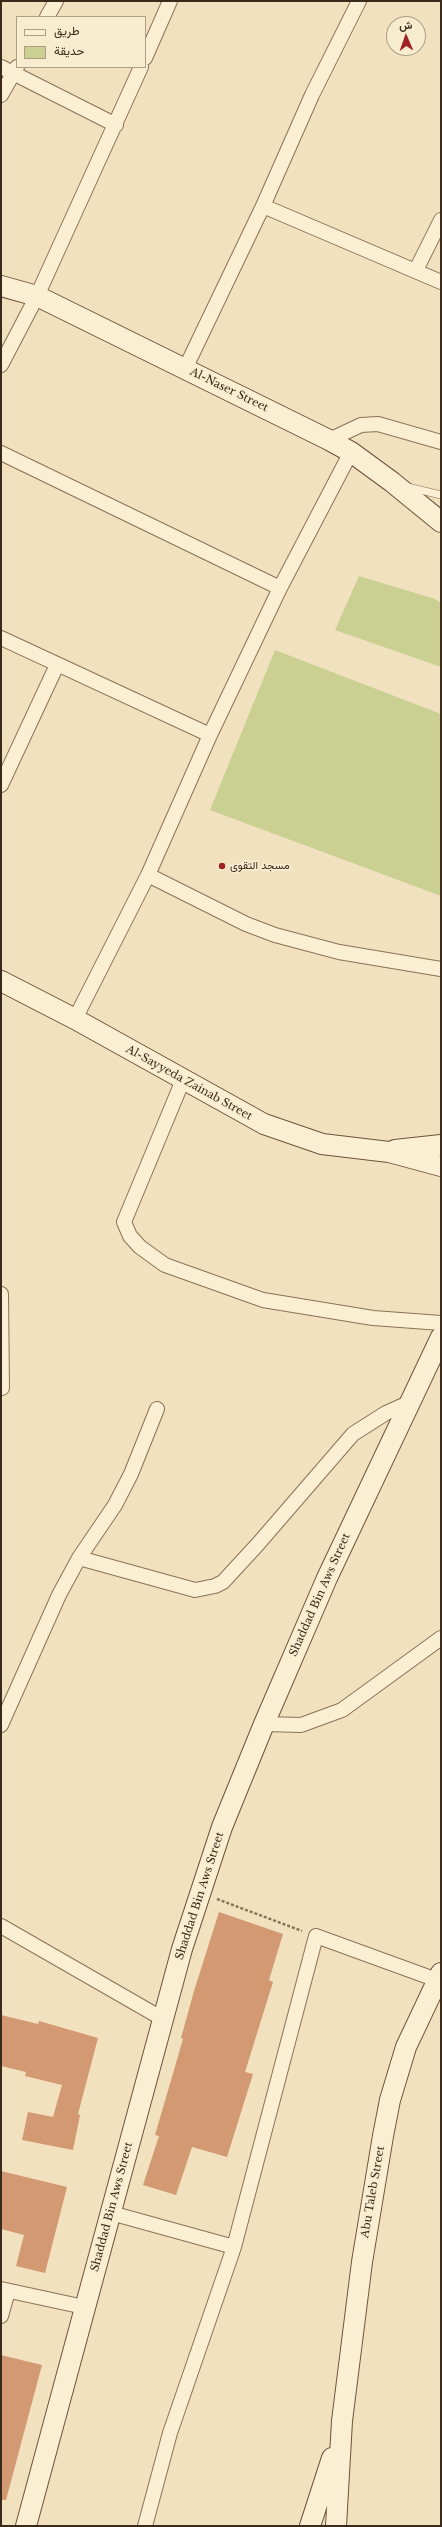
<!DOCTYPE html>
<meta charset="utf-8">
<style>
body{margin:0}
#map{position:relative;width:442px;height:2527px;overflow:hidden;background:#f1e1bf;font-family:"Libre Baskerville",Vazirmatn,serif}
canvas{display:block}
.frame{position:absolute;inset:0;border:2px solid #392a1c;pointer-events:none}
.legend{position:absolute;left:16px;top:16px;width:130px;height:52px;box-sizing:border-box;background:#f8eccf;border:1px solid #ac9e87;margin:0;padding:5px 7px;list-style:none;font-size:12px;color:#392a1c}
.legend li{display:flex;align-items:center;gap:8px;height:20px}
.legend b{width:20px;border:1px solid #ac9e87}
.north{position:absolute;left:386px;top:16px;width:40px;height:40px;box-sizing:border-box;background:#f8eccf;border:1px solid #ac9e87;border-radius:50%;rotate:358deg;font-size:11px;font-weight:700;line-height:16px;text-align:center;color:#392a1c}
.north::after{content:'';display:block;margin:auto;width:14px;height:18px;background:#9e2224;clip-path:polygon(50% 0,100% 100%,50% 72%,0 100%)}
</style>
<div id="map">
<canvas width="442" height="2527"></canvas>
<div class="frame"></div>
<ul class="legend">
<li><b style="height:5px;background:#fbefd3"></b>طريق</li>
<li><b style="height:11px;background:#c9d092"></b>حديقة</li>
</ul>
<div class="north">ش</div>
</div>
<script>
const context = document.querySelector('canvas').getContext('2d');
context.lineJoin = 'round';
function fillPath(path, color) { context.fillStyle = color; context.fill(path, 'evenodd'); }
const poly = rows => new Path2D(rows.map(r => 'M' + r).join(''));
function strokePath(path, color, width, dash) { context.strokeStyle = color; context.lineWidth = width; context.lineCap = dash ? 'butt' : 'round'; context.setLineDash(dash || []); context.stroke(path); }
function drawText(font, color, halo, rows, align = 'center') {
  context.font = font + ' "Libre Baskerville",Vazirmatn,serif'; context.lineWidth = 3.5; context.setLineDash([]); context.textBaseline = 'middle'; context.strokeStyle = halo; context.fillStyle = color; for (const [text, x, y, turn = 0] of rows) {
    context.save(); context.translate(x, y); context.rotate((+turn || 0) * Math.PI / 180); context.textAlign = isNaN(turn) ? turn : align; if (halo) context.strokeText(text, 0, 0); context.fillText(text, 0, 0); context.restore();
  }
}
const green = poly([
 [359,576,435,599,441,603,441,667,335,630],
 [275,650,441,714,441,896,210,810]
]);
const building = poly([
 [219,1912,283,1934,269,1980,273,1982,245,2072,253,2074,227,2157,192,2147,176,2195,143,2185,159,2136,155,2135,183,2039,181,2038,194,1991],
 [1,2015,38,2024,39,2021,98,2038,78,2114,80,2115,73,2150,22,2140,28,2112,53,2117,62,2085,25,2076,26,2072,1,2066],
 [1,2171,67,2187,45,2273,16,2266,24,2235,1,2229],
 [1,2355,42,2365,6,2500,1,2500]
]);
const path = poly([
 [217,1899,302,1931]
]);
const lane = poly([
 [408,487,441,495]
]);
const street = poly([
 [47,17,56,1],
 [145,58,170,1],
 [1,67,116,125],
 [1,95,17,67],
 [263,206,441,282],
 [416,270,441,220],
 [1,365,37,296,141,67],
 [185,369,263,206,312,95,359,1],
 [329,440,361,425,378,424,441,442],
 [1,453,280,588],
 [1,638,210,735],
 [1,785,57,665],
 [148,875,246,924,275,935,339,952,441,969],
 [75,1019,148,875,210,735,280,588,351,452],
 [183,1080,124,1222,130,1236,140,1247,165,1265,263,1300,373,1318,441,1323],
 [1,1294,2,1388],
 [79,1558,195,1590,215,1586,223,1582,258,1544,353,1434,386,1413,408,1403],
 [264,1724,301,1725,342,1710,441,1638],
 [1,1725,59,1595,79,1558,115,1505,131,1474,157,1409],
 [1,1926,163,2019],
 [111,2213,234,2247],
 [1,2289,84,2307],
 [1,2316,8,2291],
 [145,2526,170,2433,234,2247,316,1936,437,1980]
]);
const secondary = poly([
 [1,286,37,296,329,440,351,452,392,482,441,522],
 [1,981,75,1019,264,1124,322,1144,389,1152,441,1166],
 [395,1150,441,1145],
 [26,2526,182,1949,222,1827,264,1724,327,1578,441,1337],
 [310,2526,332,2458],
 [336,2526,342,2421,362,2262,383,2136,390,2100,406,2047,441,1973]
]);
const markers = [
 [222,866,4,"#9e2224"]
];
const streetNames = [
 ["Al-Naser Street",229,390,26],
 ["Al-Sayyeda Zainab Street",189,1083,29],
 ["Shaddad Bin Aws Street",320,1595,-66],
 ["Shaddad Bin Aws Street",200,1896,-72],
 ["Abu Taleb Street",373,2192,-80],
 ["Shaddad Bin Aws Street",112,2207,-75]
];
const poiNames = [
 ["مسجد التقوى",230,866]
];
fillPath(green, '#c9d092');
fillPath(building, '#d29972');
strokePath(lane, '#8b7256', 8);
strokePath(street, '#8b7256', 16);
strokePath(secondary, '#6d5339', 22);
strokePath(path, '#8b7256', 2.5, [3, 2]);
strokePath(lane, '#fbefd3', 7);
strokePath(street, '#fbefd3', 14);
strokePath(secondary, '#fbefd3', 20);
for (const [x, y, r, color] of markers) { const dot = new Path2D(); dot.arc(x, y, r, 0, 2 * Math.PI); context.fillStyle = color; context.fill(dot); strokePath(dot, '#f8eccf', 1.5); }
drawText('11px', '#392a1c', '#f8eccf', streetNames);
drawText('11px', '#392a1c', '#f8eccf', poiNames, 'left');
</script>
